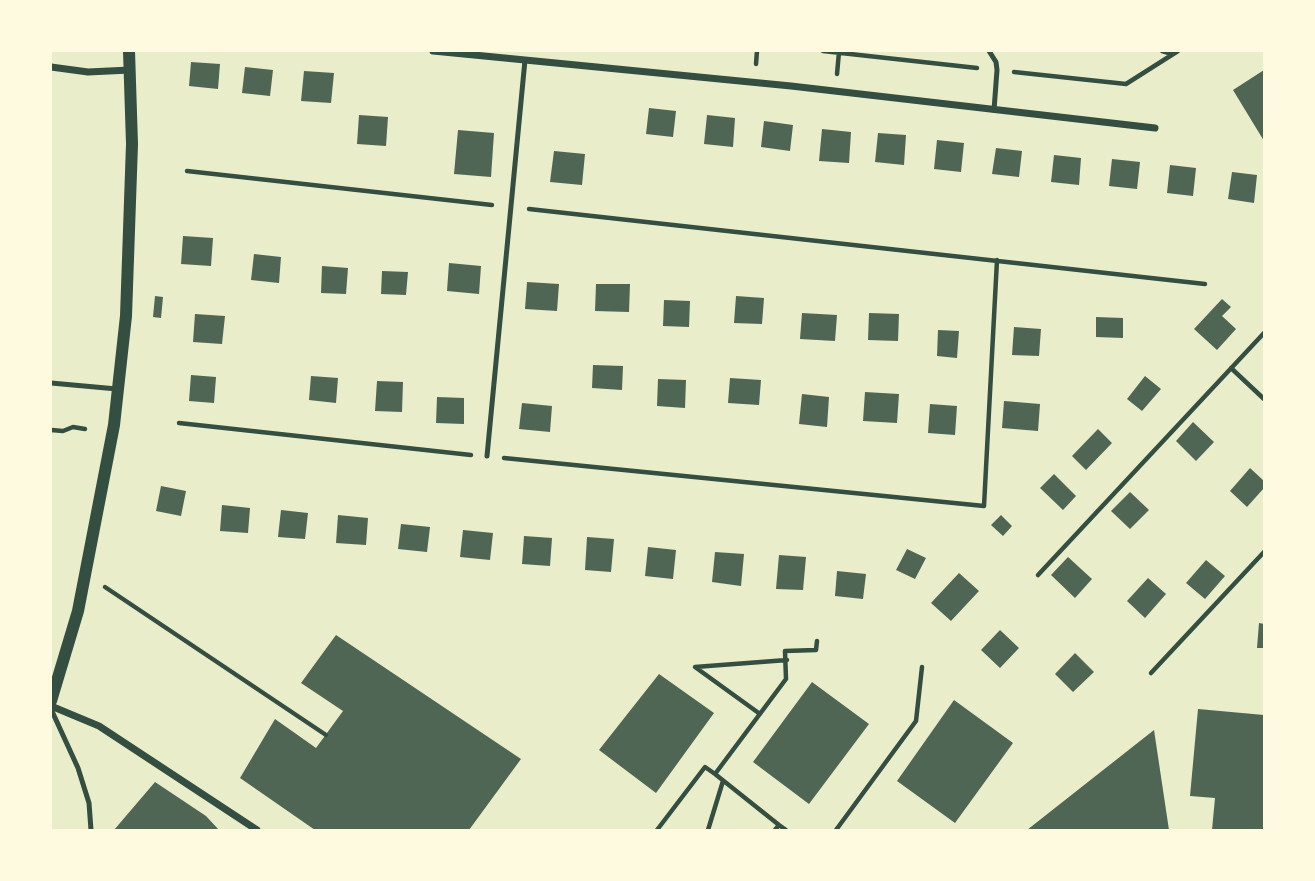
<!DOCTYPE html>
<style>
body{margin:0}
#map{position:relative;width:1315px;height:881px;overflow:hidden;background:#e9edc9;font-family:"Fira Sans",sans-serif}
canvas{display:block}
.frame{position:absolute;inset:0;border:52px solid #fefae0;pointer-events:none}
</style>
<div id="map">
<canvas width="1315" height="881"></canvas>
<div class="frame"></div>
</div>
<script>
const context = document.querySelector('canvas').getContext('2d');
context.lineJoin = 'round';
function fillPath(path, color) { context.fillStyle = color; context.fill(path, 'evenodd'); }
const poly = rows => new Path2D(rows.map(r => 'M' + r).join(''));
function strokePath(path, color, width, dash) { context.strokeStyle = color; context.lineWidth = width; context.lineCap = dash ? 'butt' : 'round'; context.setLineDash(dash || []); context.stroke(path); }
const building = poly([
 [191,62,220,64,218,89,189,86],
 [245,67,273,70,270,96,242,93],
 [1264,70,1264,141,1233,90],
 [304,71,334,73,331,103,301,101],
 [649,108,676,111,673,137,646,134],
 [359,115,388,117,386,146,357,144],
 [707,115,735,118,733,147,704,144],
 [764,121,793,125,790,151,761,147],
 [822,129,851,132,849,163,819,161],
 [458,130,494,133,491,177,454,174],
 [878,133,906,135,904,165,875,162],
 [937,140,964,143,961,172,934,169],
 [996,148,1022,151,1019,177,992,174],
 [554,151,585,154,582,185,550,182],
 [1054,155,1081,158,1079,185,1051,182],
 [1112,159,1140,162,1137,189,1109,186],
 [1170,165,1196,168,1193,196,1167,193],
 [1232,172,1257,175,1254,203,1228,199],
 [183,236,213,238,211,266,181,264],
 [254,254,281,257,279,283,251,280],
 [449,263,481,266,479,294,447,291],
 [322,266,348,268,346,294,321,293],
 [382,271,408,272,406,295,381,294],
 [527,282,559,284,557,311,525,309],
 [596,284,630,284,629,312,595,311],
 [155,296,163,297,161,318,153,317],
 [736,296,764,298,762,324,734,323],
 [1222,299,1231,307,1222,316,1236,329,1217,350,1194,329],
 [664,300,690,301,689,327,663,326],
 [802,313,837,315,835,341,800,339],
 [869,313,899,314,898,341,868,340],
 [195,314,225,316,222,344,193,342],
 [1096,317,1123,318,1123,338,1096,337],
 [1014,327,1041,329,1039,356,1012,355],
 [938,330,959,331,957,358,937,356],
 [593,365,623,366,622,390,592,388],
 [191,375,216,377,214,403,189,401],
 [311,376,338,378,336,403,309,400],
 [1145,376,1161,389,1142,411,1127,399],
 [730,378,761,380,759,405,728,403],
 [658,379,686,380,685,408,657,406],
 [377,381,403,382,402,412,375,411],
 [865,392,899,394,897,423,863,421],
 [802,394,829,397,827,427,799,424],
 [437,397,464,398,464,424,436,423],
 [1004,401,1040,404,1038,431,1002,428],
 [522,403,552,406,550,432,519,429],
 [930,404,957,406,955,435,928,433],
 [1193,422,1214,442,1196,461,1176,441],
 [1098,429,1112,443,1086,470,1072,456],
 [1250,468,1264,481,1264,488,1247,507,1230,491],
 [1054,474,1076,496,1063,510,1040,488],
 [161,486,186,491,181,516,156,511],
 [1130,492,1149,510,1130,529,1111,511],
 [222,505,250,508,248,533,220,531],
 [281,510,308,513,305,539,278,537],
 [338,515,368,518,366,545,336,543],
 [1001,515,1012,526,1003,536,991,525],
 [401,524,430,527,427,552,398,549],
 [463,530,493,533,490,560,460,557],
 [524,536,552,538,550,566,522,564],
 [587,537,614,539,611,572,585,570],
 [648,547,676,550,673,579,645,576],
 [907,549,926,558,915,579,896,570],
 [715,552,744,554,741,586,712,582],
 [779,555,806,557,803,590,776,589],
 [1068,557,1092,579,1075,598,1051,575],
 [1206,560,1225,576,1205,599,1186,583],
 [837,571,866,574,863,599,835,596],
 [959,573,979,591,951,621,931,603],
 [1148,578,1166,594,1145,618,1127,601],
 [1259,623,1264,624,1264,648,1257,648],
 [1000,630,1019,648,1000,668,981,650],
 [336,635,521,759,469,830,315,830,240,778,275,719,316,748,343,711,301,683],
 [1075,653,1094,672,1073,692,1055,674],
 [659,674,714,713,656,793,599,750],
 [812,682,869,724,809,804,753,762],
 [954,700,1013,743,955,823,897,781],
 [1198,709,1264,715,1264,830,1212,830,1215,798,1190,796],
 [1154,730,1169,830,1027,830],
 [155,782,206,816,219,830,114,830]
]);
const path = poly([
 [823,51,977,68],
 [1162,51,1172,54],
 [756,64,757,51],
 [1014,72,1126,84,1178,51],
 [837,74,839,52],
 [187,171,492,205],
 [529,209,1205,284],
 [1231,368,1264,399],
 [179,423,471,455],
 [51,430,63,431,73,427,85,429],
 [504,458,984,506,997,260],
 [1038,575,1264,333],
 [105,587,326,735],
 [1151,673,1264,552],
 [760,714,695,667,787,660],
 [779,825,715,774,786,679,785,651,816,650,817,641],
 [657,830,705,767,715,774],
 [708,830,723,781],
 [775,830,779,825,786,830],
 [836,830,916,721,922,667]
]);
const service = poly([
 [989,51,996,62,997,70,994,110],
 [51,383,117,389],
 [487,456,525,60],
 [51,709,78,768,89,803,91,830]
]);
const minor = poly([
 [433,51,791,86,1155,128],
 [51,67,88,72,130,70],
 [51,706,99,726,257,830]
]);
const tertiary = poly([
 [51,701,78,611,114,425,126,316,132,144,129,51]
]);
fillPath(building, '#4f6655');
strokePath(path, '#344e41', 4.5);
strokePath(service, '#344e41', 5);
strokePath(minor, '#344e41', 7);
strokePath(tertiary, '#344e41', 12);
</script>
